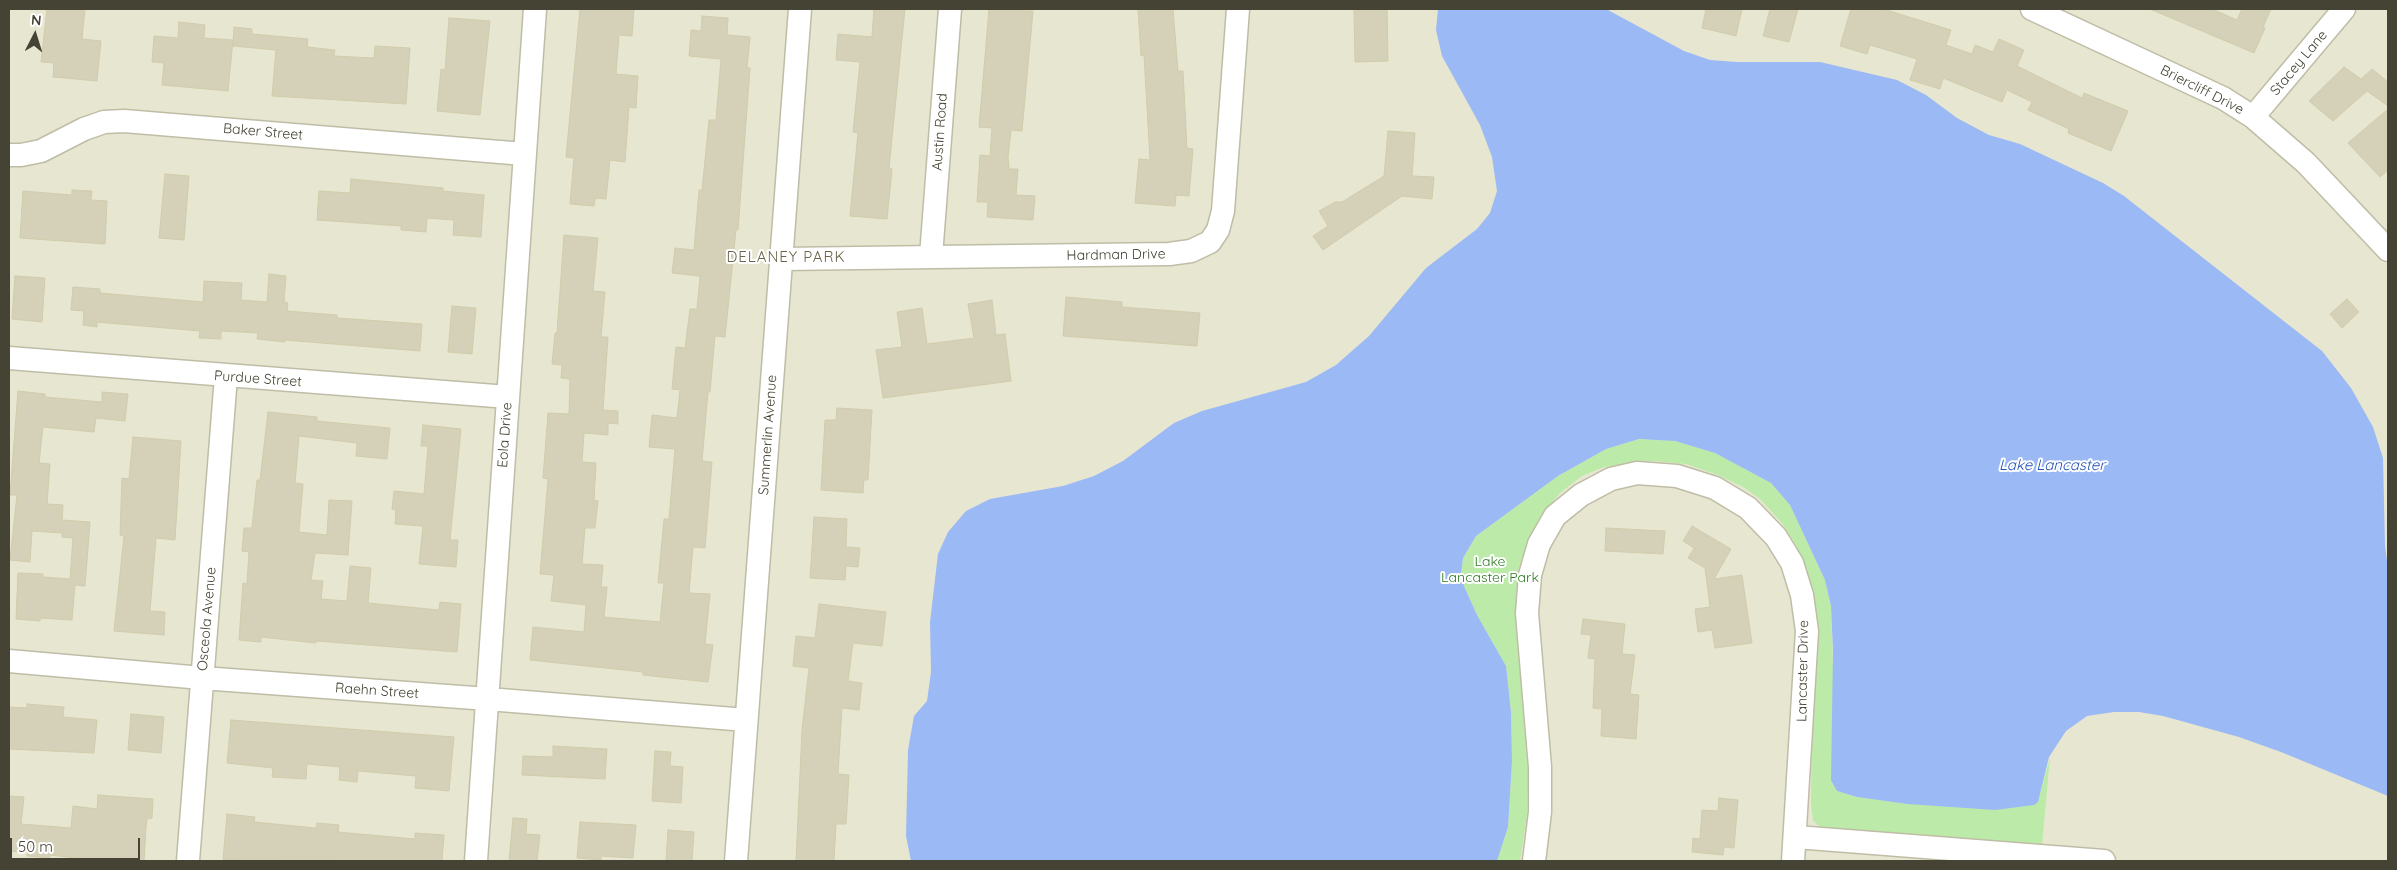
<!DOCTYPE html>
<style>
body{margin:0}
#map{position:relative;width:2397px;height:870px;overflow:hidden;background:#f3f2e3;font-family:Quicksand,sans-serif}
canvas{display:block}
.frame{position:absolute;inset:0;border:10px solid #454333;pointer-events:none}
.north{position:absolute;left:10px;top:10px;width:50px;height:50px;-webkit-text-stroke:4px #fff;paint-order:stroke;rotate:5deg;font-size:14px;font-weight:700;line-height:20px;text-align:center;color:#454333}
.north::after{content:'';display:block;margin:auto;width:18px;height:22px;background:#454333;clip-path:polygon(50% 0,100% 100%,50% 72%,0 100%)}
.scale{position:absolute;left:10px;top:838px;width:130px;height:22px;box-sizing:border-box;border:2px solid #454333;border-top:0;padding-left:6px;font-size:15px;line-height:18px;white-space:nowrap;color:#454333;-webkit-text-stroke:4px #fff;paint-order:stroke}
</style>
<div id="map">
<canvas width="2397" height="870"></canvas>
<div class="frame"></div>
<div class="north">N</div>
<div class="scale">50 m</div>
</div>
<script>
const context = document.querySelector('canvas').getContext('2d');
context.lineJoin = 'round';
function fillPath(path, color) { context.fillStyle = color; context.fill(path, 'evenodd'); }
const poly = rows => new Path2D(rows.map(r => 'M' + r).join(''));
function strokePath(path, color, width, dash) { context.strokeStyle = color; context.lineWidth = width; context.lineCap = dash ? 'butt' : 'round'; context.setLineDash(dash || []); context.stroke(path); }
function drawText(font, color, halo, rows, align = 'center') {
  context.font = font + ' Quicksand,sans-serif'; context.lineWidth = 4; context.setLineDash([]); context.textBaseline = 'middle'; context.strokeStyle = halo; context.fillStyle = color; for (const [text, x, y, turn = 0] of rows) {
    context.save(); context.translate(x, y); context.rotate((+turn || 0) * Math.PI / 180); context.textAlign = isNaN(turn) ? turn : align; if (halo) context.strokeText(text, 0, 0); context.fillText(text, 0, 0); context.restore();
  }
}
const residential = poly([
 [9,9,2388,9,2388,861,9,861]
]);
const green = poly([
 [1639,439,1675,441,1715,453,1771,483,1790,505,1825,580,1831,606,1837,791,1857,797,1907,804,2038,802,2050,757,2042,845,1820,828,1813,820,1811,804,1813,592,1797,547,1782,523,1759,498,1743,487,1718,475,1686,464,1654,461,1604,467,1582,476,1560,493,1542,514,1528,541,1518,570,1516,607,1528,774,1527,816,1520,861,1497,861,1508,827,1512,761,1511,712,1506,666,1477,615,1464,586,1461,574,1463,558,1476,536,1558,476,1606,449]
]);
const water = poly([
 [1438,9,1606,9,1684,51,1710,60,1737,62,1820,62,1897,80,1926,95,1957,118,1989,135,2020,144,2103,183,2124,196,2322,351,2351,388,2373,427,2383,458,2385,546,2388,568,2388,796,2281,752,2239,737,2163,716,2139,712,2114,712,2087,716,2066,731,2049,757,2038,802,2034,805,1995,810,1907,804,1857,797,1837,791,1831,780,1833,651,1831,606,1825,580,1790,505,1771,483,1715,453,1675,441,1639,439,1606,449,1558,476,1476,536,1463,558,1461,574,1464,586,1477,615,1506,666,1511,712,1512,761,1508,827,1497,861,911,861,906,836,908,750,914,716,927,701,931,672,930,622,938,554,948,532,966,511,990,499,1063,486,1094,476,1123,461,1174,423,1202,411,1306,382,1336,365,1369,336,1426,268,1477,229,1490,213,1497,191,1492,157,1480,125,1442,56,1436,30]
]);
const building = poly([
 [47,9,85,9,82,39,101,41,97,81,53,77,54,63,41,62,47,9],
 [580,9,634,9,632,36,619,35,616,74,638,76,636,108,629,107,625,162,610,160,606,199,595,198,594,206,570,204,574,158,566,157,580,9],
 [874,9,905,9,889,168,892,169,887,219,850,216,858,133,853,132,860,62,836,60,838,34,872,37,874,9],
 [989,9,1021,9,1021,11,1033,11,1022,131,1011,130,1008,157,1009,169,1018,169,1016,195,1035,196,1033,220,987,217,988,202,977,202,980,155,990,156,992,128,979,127,989,9],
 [1138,9,1173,9,1178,71,1183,71,1187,148,1193,149,1189,196,1176,195,1175,206,1135,203,1139,159,1150,160,1144,55,1141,56,1138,9],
 [1354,9,1387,9,1388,61,1355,62,1354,9],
 [1706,9,1742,9,1736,36,1702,28,1706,9],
 [1770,9,1798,9,1789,42,1763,36,1770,9],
 [1851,9,1883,9,1951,30,1946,45,1972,54,1975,45,1993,52,1999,39,2024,50,2017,66,2082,98,2084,93,2128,111,2111,151,2068,133,2069,129,2028,110,2032,102,2007,90,2002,102,1943,78,1940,89,1910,80,1917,59,1870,45,1867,54,1840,46,1851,9],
 [2150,9,2212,9,2237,20,2242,9,2271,9,2263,27,2265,28,2254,53,2150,9],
 [702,16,728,18,727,35,750,37,747,68,750,68,738,230,736,230,725,337,715,336,710,392,708,392,702,461,712,462,705,548,693,547,689,593,710,594,705,644,713,645,708,682,643,675,643,672,530,660,533,627,584,632,586,605,551,601,554,575,540,574,548,479,543,478,548,413,569,414,570,379,561,378,562,365,552,364,555,333,557,333,564,235,598,238,593,291,605,292,601,337,608,337,603,410,618,411,618,424,608,423,608,435,584,433,582,462,596,463,594,500,598,501,595,528,585,528,582,564,603,565,601,587,607,587,604,617,660,622,664,583,658,583,664,519,669,519,675,449,649,447,652,415,677,418,680,390,672,389,676,347,685,348,690,309,697,309,700,276,672,273,675,248,694,250,699,190,702,190,709,120,716,120,721,59,689,56,691,30,701,31,702,16],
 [449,18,490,21,480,115,437,111,441,69,445,70,449,18],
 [179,22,205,25,204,38,233,40,228,91,162,85,164,63,152,62,154,36,178,38,179,22],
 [234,27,252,29,252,34,308,39,307,47,335,50,334,56,374,58,375,46,410,48,406,104,272,96,276,50,233,46,234,27],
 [2344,67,2361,79,2372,69,2388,82,2388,106,2367,91,2333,121,2309,101,2344,67],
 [2388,109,2388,170,2380,177,2348,143,2388,109],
 [1388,131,1415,133,1412,176,1434,177,1432,199,1402,196,1323,250,1313,236,1328,226,1319,211,1335,202,1342,202,1384,176,1388,131],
 [165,174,189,176,184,240,159,238,165,174],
 [351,179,443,188,443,191,484,195,481,237,453,235,454,220,427,218,426,232,401,230,401,226,317,220,319,191,350,193,351,179],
 [72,190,92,191,91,200,107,201,105,244,20,238,23,191,72,195,72,190],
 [269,274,286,276,284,302,288,303,287,311,337,315,337,318,422,324,420,351,285,340,285,342,257,339,258,333,221,331,221,339,199,338,200,331,97,322,97,327,83,325,84,311,71,310,73,287,100,289,100,293,203,302,204,281,242,283,241,300,267,302,269,274],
 [15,276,45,278,42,322,12,319,15,276],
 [1066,297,1122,302,1122,307,1200,313,1197,346,1063,336,1066,297],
 [2347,299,2359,312,2342,328,2330,314,2347,299],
 [992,300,996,335,1005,334,1011,381,883,398,876,350,902,347,897,312,922,308,927,344,974,338,968,304,992,300],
 [452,306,476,308,472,354,448,352,452,306],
 [18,391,45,394,45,397,102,402,102,392,128,394,125,421,96,418,94,432,43,427,39,463,50,464,47,504,63,505,62,520,90,522,85,586,75,585,72,620,40,618,40,621,16,619,18,573,43,574,43,577,70,579,73,538,62,537,62,533,32,531,30,562,10,560,17,495,10,495,18,391],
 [837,408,872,410,868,480,864,480,863,493,821,490,825,420,836,420,837,408],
 [268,412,317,417,317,421,390,428,387,459,356,456,357,443,299,436,295,483,303,484,299,532,327,535,329,500,352,501,348,555,315,553,311,580,323,581,321,599,347,601,350,566,371,568,368,603,439,610,440,602,461,604,457,652,316,641,316,643,261,637,261,642,239,640,243,583,247,584,249,552,242,551,244,528,252,528,257,480,260,480,268,412],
 [423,425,461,429,450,540,458,540,456,567,419,564,423,526,395,524,396,510,392,509,394,491,424,494,428,446,421,446,423,425],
 [133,437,181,441,175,540,156,538,150,611,165,612,164,635,114,631,124,536,120,535,122,478,129,479,133,437],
 [814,517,847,519,846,547,860,548,858,567,846,566,845,580,810,578,814,517],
 [1692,526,1731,549,1714,579,1742,575,1752,643,1715,648,1712,630,1698,632,1695,609,1710,607,1705,568,1688,558,1694,548,1683,541,1692,526],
 [1606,528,1665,531,1663,554,1605,551,1606,528],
 [819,604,886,612,882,646,853,643,848,681,862,683,859,710,842,708,838,774,849,775,846,824,836,824,834,861,796,861,802,730,809,668,793,666,796,636,815,638,819,604],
 [1583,619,1625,624,1622,654,1635,655,1630,694,1639,695,1636,739,1601,736,1602,709,1593,708,1595,659,1588,658,1591,635,1581,634,1583,619],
 [27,704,64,707,63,717,97,720,94,753,9,749,9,707,27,708,27,704],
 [131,714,164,717,161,753,128,750,131,714],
 [231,720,454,737,449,791,415,788,416,776,358,771,357,782,339,780,340,767,307,764,306,779,272,777,273,768,227,763,231,720],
 [553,746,607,749,605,779,522,775,523,756,553,757,553,746],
 [655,751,671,752,670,766,683,767,681,803,652,801,655,751],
 [98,795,153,799,152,818,147,819,146,828,144,861,100,861,50,855,50,858,27,856,28,840,20,840,19,852,9,851,9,796,24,797,21,824,71,828,73,806,97,809,98,795],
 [1719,798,1738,800,1734,848,1724,847,1723,855,1692,852,1693,838,1700,839,1702,810,1718,811,1719,798],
 [227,814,255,817,254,822,316,828,317,823,339,825,338,832,415,839,415,833,444,835,442,861,223,860,227,814],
 [513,818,527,819,526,834,540,835,537,861,509,861,513,818],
 [580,822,636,825,633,858,601,856,601,860,577,858,580,822],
 [668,830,694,832,692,861,666,861,668,830]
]);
const minor = poly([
 [2032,9,2223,98,2253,117,2306,163,2388,250],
 [2253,117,2344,9],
 [9,155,21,155,41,151,84,129,104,122,124,121,524,154],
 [931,256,950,9],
 [782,259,1169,254,1191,251,1210,242,1218,230,1223,211,1238,9],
 [9,358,508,397],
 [9,661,202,678,488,699,746,720],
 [1796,837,2104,861],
 [188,861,226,376],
 [476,861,535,9],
 [736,861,800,9],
 [1534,861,1540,812,1540,767,1527,613,1530,575,1539,544,1555,516,1581,495,1611,479,1637,473,1677,476,1715,488,1748,508,1776,537,1792,563,1802,595,1807,631,1793,861]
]);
const streetNames = [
 ["Stacey Lane",2299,63,-50],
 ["Briercliff Drive",2202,90,27],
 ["Baker Street",263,132,5],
 ["Austin Road",940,132,-86],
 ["Hardman Drive",1116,255,-1],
 ["Purdue Street",258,379,4],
 ["Eola Drive",505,435,-86],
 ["Summerlin Avenue",768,435,-86],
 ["Osceola Avenue",207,619,-85],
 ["Lancaster Drive",1803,671,-89],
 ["Raehn Street",377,691,4]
];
const parkNames = [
 ["Lake",1490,562],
 ["Lancaster Park",1490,578]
];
const neighbourhoodNames = [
 ["DELANEY PARK",786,257]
];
const waterNames = [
 ["Lake Lancaster",2052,465]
];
fillPath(residential, '#e7e6d1');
fillPath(green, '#bceba9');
fillPath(water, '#9bb9f5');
fillPath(building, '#d5d1b8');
strokePath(building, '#d1ccab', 1);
strokePath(minor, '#bfbda6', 25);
strokePath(minor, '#fff', 22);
drawText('14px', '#454333', '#fff', streetNames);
drawText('14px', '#2e7b23', '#fff', parkNames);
context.letterSpacing = '1px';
drawText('15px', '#69644a', '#fff', neighbourhoodNames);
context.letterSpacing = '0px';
drawText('italic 15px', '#2655b8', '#fff', waterNames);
</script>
